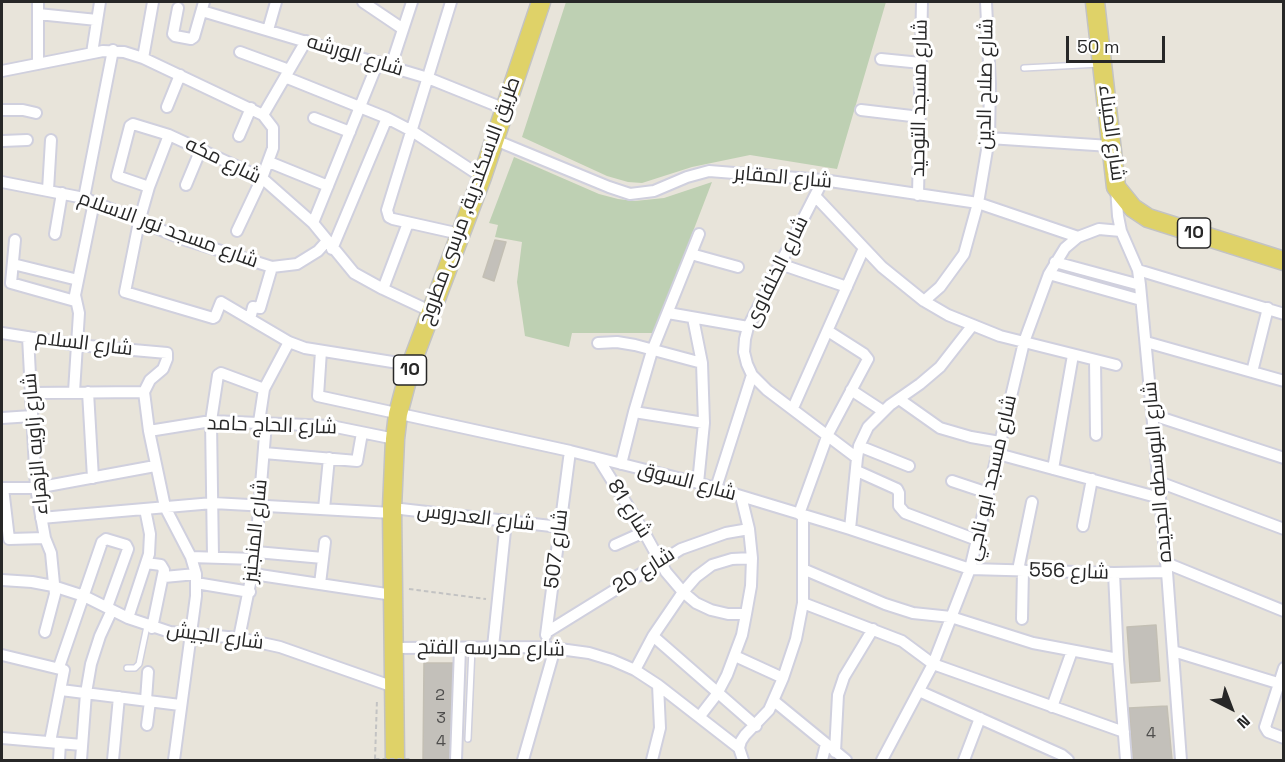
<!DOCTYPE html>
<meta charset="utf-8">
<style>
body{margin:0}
#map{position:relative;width:1285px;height:762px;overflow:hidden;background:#e8e4da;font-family:"Space Grotesk",sans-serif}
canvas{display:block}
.frame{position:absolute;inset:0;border:3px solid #272727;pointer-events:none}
.north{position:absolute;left:1201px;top:678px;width:60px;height:60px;-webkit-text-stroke:4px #fff;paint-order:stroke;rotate:138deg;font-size:16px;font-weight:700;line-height:24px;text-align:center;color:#272727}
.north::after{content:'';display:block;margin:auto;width:21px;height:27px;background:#272727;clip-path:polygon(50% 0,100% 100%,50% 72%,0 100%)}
.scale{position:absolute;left:1066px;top:36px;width:99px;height:27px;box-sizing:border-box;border:3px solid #272727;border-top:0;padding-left:8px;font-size:18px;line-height:21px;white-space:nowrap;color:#272727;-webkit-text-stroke:4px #fff;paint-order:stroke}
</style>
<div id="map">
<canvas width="1285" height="762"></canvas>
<div class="frame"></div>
<div class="north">N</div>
<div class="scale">50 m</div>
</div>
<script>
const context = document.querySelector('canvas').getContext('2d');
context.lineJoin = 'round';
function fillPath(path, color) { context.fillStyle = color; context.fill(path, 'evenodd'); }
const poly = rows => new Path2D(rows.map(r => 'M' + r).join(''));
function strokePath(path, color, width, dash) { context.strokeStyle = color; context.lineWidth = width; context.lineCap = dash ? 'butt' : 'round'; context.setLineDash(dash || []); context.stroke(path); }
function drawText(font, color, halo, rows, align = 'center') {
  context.font = font + ' "Space Grotesk",Cairo,sans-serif'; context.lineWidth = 6; context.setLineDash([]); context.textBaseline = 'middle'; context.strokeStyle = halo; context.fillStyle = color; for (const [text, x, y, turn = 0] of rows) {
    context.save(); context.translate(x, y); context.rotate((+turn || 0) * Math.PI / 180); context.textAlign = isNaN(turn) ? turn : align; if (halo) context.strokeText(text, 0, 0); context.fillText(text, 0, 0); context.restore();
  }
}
const cemetery = poly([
 [566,2,886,2,837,169,750,155,692,167,642,183,628,182,607,176,522,137],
 [514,157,599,194,618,199,635,201,664,198,712,182,654,333,572,333,569,347,525,336,517,282,522,242,495,237,498,225,489,223]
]);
const building = poly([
 [495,240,506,242,494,281,483,277,495,240],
 [1156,625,1160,681,1131,683,1127,627,1156,625],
 [424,663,454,663,452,760,423,760,424,663],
 [1167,706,1172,760,1133,760,1129,708,1167,706]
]);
const path = poly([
 [409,589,486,599],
 [375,759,377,699]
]);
const lane = poly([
 [1024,68,1100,64],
 [127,668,135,668,139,664,147,626],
 [468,739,472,648]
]);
const street = poly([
 [363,2,403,29],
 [451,2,387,210,389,217,393,219,460,234],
 [178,8,173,34,175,36,191,39,194,37,204,2],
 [202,11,428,78,505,109],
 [38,14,97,20],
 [268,30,276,2],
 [240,52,289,70],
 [92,53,100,2],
 [143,58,153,2],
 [881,59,921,63],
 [38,64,38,2],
 [391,66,412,2],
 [2,71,103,51,124,52,143,58,263,115,273,128,273,148,262,178,237,231],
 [285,77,387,118,412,131,482,177],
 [167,107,180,75],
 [2,110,23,110,36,113],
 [861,110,920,117],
 [263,115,306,41],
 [314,118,350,132],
 [169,135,149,187,139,222,125,292,213,318,215,317,221,302,289,342,305,348,411,365],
 [239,136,251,108],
 [989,138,1110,146],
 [495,140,609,187,630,194,654,191,687,177,709,171,823,180,978,203,1078,237],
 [2,141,27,140],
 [269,162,328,186],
 [823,180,748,327,745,339,744,352,747,364,752,375,767,390,857,458],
 [2,182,84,198,183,239,272,267,297,264,318,251,327,241],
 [186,185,201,149],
 [149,187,117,176,130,126,133,124,169,135,262,178,313,223,354,273,383,289,430,311],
 [1116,188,1118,216,1121,231,1138,270,1140,285,1167,572,1181,760],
 [48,190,51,140],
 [918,195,922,2],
 [815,196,882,267,924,301,948,315,1000,336,1116,365],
 [84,198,113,50],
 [313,223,378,62],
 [55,234,62,193],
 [15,240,11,283,75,301],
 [332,249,387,118],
 [691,254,738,267],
 [1055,262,1140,285],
 [13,264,78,280],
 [780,264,847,287],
 [1138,270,1284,314],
 [1049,274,1141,300],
 [383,289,408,223],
 [924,301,940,287,964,254,978,203,989,138,990,84,986,2],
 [668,313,748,327],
 [693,318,702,363,704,423,698,483],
 [250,319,253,307,260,308,272,267],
 [2,333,77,345,167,353,167,359,163,369,150,380,144,392,149,431,165,507,191,557,196,574,196,596,174,760],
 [28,337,36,488,45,538,51,553,55,594,45,632],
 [1146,342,1284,381],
 [598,343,617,342,635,345,702,363],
 [321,351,318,396,570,451,698,483,850,529,970,569,1114,573,1167,572],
 [1095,360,1096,435],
 [1252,372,1268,308],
 [851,390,883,411],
 [74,392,79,313,75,295,94,202],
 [88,392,93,478],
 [30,393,144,392],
 [899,399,940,428,971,437,1000,442],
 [793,408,864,248],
 [634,412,704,423],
 [1153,415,1284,458],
 [2,418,32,416],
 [259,422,264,389,289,342],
 [149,431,211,421,331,426,395,439],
 [859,446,909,466],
 [264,453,357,461,362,433],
 [998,454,1160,498],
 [598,458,644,532,666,572,683,592,696,603,711,610,728,614,746,614],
 [621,464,634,412,652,351,699,234],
 [1053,469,1073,355],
 [857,471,897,489,899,493,899,506,905,513,977,540],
 [952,481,988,493],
 [1159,482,1284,529],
 [2,488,36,488,155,466],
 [3,488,9,539,45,538],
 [716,488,752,375],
 [392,508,560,527],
 [324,509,329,458],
 [799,514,828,434,868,359,864,354,828,331],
 [41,518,213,503,392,513],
 [1083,526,1092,479],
 [850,529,857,458,859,446,868,427,890,405,920,384,940,367,972,326],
 [615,545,644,532],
 [256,552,323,558],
 [191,557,255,559],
 [213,557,211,421,218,375,221,373,264,389],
 [146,563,161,565,164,570,152,628],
 [1166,563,1284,611],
 [803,569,885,604,913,613,951,617,1033,643,1118,659],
 [1018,570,1032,502],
 [1114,573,1118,659,1126,760],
 [253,574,393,595],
 [164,577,196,574],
 [2,580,32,582,53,586,84,596,128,618,170,632,239,638,280,647,394,687],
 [196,583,250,592],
 [320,584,325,542],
 [803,603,902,641,933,664,1124,732],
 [128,618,149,554,150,534,145,509],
 [1022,619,1023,570],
 [547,632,681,549,726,533,749,529],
 [546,635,570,451],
 [653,636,756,726],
 [239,638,255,559,266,423],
 [493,647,506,521],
 [394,648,545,647,589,653,612,660,635,670,658,685,739,748],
 [1173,651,1284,685],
 [2,655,64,670,50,742],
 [735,656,783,678],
 [59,667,102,542,106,539,126,545,128,549,107,607],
 [1284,668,1265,727,1268,732,1284,738],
 [635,670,653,636,683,592,696,577,712,565,732,559,752,558],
 [61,690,180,705],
 [919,691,1062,755,1068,760],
 [146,700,148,672],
 [774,701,846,760],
 [1052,707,1072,651],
 [700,716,717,694,727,675,742,635,746,614,751,586,752,558,749,529,741,496],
 [147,725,150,701],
 [2,738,82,745],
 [835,752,838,695,844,677,873,629],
 [59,760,60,743],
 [81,760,86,693,91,664,100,636,112,610],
 [113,760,119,697],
 [456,760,460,648],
 [523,760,555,648],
 [652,760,660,728,658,685],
 [743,760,739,748,741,741,745,735,769,710,783,678,796,639,803,603,803,516],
 [822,760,826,744],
 [882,760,933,664,970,569,1024,342,1049,274,1065,248,1078,237,1099,229,1121,231],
 [964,760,980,718]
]);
const primary = poly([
 [1095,2,1116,187,1133,208,1148,218,1284,261],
 [395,760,392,508,395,439,398,414,411,365,482,177,541,2]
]);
const pathBridge = poly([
 [375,759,411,759]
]);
const numberNames = [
 ["2",440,696],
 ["3",441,719],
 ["4",1151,734],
 ["4",441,742]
];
const shields = [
 [1194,233,33],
 [410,370,33]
];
const shieldNames = [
 ["10",1194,233],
 ["10",410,370]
];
const streetNames = [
 ["شارع الورشه",355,56,17],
 ["شارع صلاح الدين",986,84,-89],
 ["شارع مسجد التوحيد",920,98,-89],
 ["شارع الميناء",1111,133,82],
 ["شارع مكه",223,161,26],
 ["شارع المقابر",783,178,5],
 ["طريق الاسكندرية, مرسى مطروح",470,201,-70],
 ["شارع مسجد نور الاسلام",168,230,20],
 ["شارع الخلفاوى",777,272,-64],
 ["شارع السلام",84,344,7],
 ["شارع الحاج حامد",272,426,2],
 ["شارع زاويه الزهراء",36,444,-95],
 ["شارع البوسطه الجديده",1158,472,-95],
 ["شارع مسجد ابو ناجي",992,478,-77],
 ["شارع السوق",687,482,15],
 ["شارع 81",629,509,58],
 ["شارع العدروس",476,518,7],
 ["شارع المنجنيز",256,531,-84],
 ["شارع 507",557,549,-83],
 ["شارع 20",644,571,-32],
 ["شارع 556",1069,572,2],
 ["شارع الجيش",215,637,8],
 ["شارع مدرسه الفتح",491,649,1]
];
fillPath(cemetery, '#bed0b3');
fillPath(building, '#c3c0ba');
strokePath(building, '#c3bfb4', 1.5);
strokePath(lane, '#d0d0de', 8);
strokePath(street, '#d0d0de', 14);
strokePath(primary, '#c3c3c3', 21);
strokePath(path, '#c3c3c3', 2, [4.5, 3]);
strokePath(lane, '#fff', 5);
strokePath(street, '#fff', 10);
strokePath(primary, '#dfd268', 18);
strokePath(pathBridge, '#c3c3c3', 2, [4.5, 3]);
drawText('16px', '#4e4d4c', null, numberNames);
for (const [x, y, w] of shields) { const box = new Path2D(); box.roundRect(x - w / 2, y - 15, w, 30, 4.5); context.fillStyle = '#fff'; context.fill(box); strokePath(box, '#272727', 1.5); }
drawText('bold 18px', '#272727', null, shieldNames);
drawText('20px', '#272727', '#fff', streetNames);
</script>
